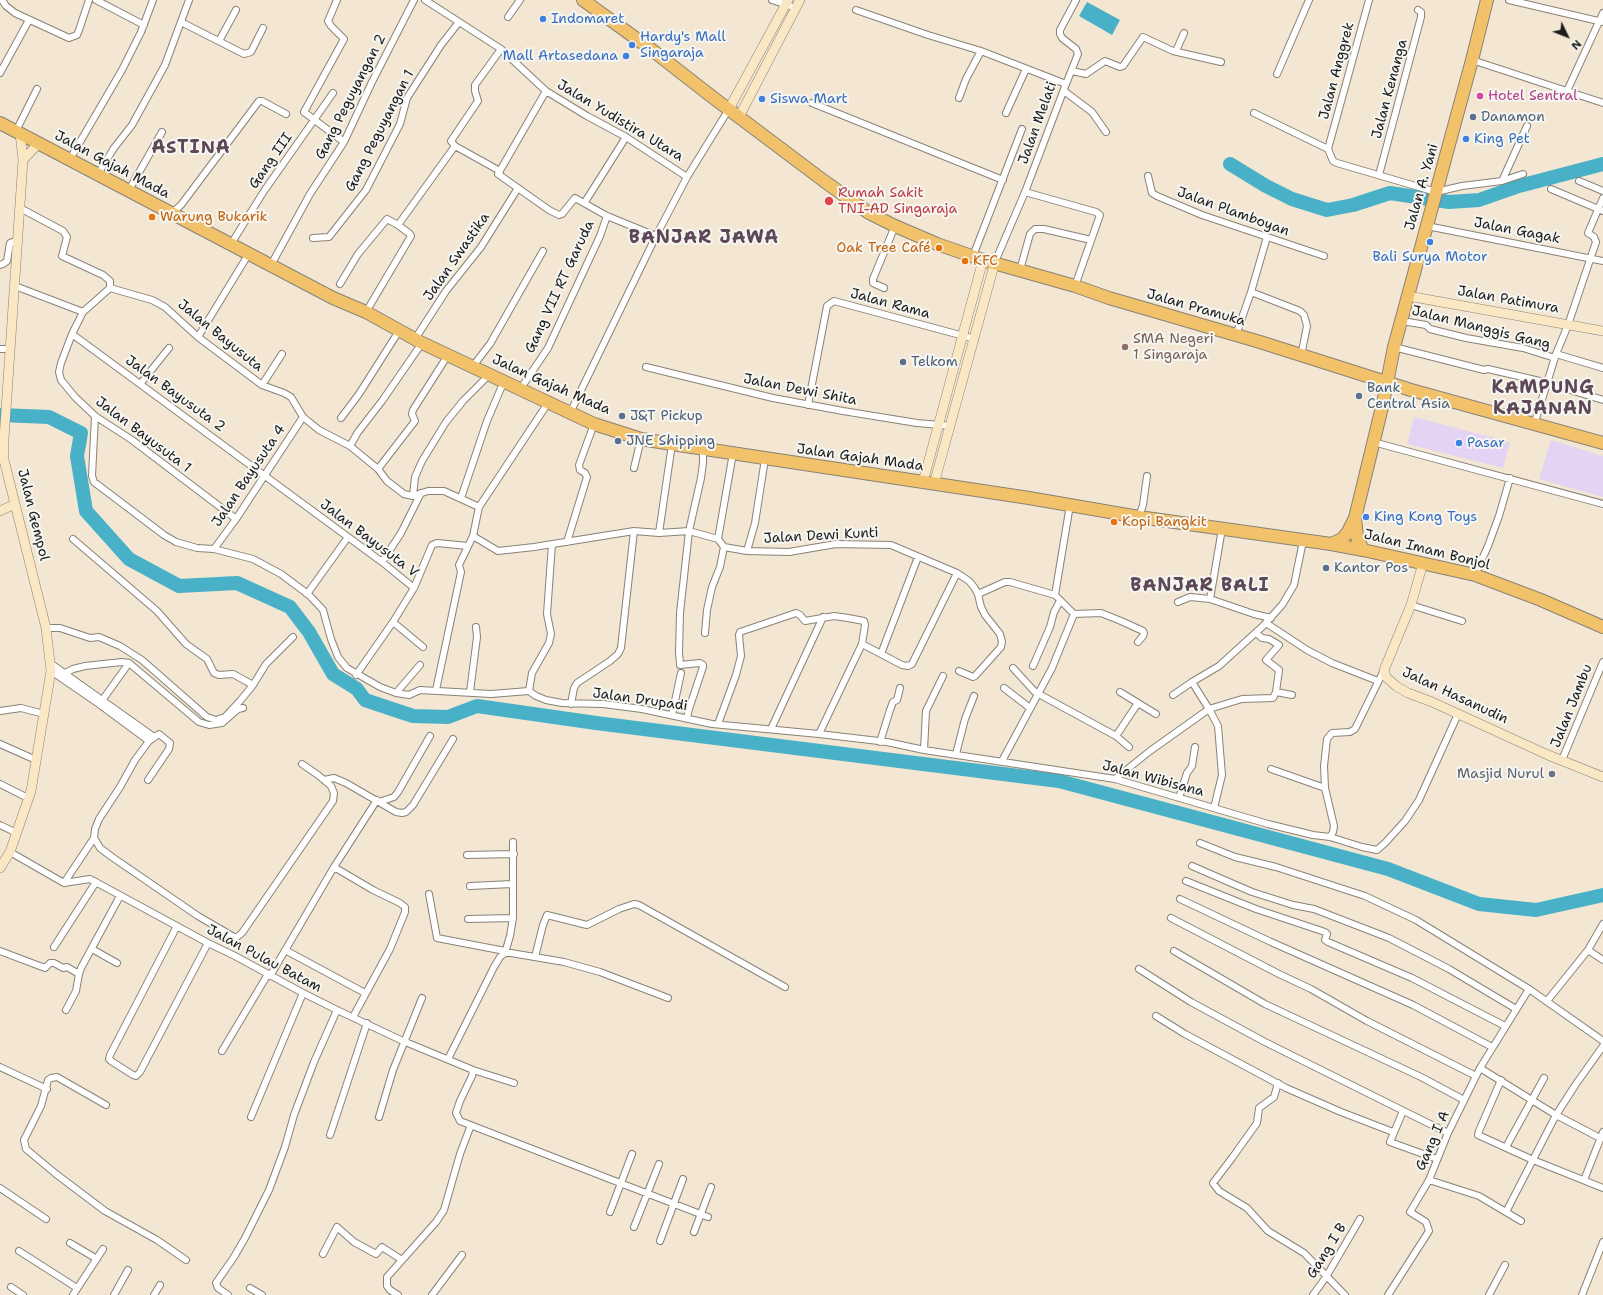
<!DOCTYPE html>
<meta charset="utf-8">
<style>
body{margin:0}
#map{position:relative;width:1603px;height:1295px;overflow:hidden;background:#f3e7d3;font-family:"Shantell Sans",sans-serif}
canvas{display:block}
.north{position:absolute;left:1547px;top:16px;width:40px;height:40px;-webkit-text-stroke:3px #f6f6f2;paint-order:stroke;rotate:133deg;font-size:11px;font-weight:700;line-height:16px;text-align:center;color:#1c1c1c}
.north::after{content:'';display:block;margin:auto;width:14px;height:18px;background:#1c1c1c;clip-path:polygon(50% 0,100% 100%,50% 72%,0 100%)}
</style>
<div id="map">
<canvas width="1603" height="1295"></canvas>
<div class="north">N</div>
</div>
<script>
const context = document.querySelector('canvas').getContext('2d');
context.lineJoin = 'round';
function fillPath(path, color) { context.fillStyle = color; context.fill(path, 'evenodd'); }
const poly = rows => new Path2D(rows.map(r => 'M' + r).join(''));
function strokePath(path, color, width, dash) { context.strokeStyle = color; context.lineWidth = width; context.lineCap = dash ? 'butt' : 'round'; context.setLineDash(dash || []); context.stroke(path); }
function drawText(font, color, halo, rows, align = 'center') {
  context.font = font + ' "Shantell Sans",sans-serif'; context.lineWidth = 4; context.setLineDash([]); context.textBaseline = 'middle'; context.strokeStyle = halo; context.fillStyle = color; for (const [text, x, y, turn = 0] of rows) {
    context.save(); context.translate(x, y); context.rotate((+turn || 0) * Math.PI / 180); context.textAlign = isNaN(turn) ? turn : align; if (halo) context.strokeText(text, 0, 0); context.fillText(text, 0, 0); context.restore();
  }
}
const built = poly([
 [1414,417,1510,442,1503,468,1407,444],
 [1551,440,1603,456,1603,497,1539,479]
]);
const water = poly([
 [1087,2,1120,20,1112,35,1079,16]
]);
const river = poly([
 [1230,164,1266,186,1292,199,1327,210,1353,205,1390,193,1449,202,1479,200,1519,186,1603,164],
 [0,415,49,417,81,433,77,456,86,511,129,559,179,586,237,583,290,607,309,632,333,674,357,689,365,700,413,716,448,717,477,706,596,723,1059,781,1388,869,1479,904,1536,910,1603,895]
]);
const street = poly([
 [2,0,6,6,15,13,69,38,77,35,79,30,89,0],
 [96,0,144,25],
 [337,0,328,21,331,26,344,39,304,112,344,142],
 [425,0,501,49,546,91,587,116,626,137,687,177],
 [772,0,796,8],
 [1369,0,1328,149,1333,161,1337,163,1436,192,1462,186,1502,181,1523,174],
 [1509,0,1603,22],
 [856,10,928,35,981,51,1066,84],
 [508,17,520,0],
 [181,22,244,54,251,52,263,28],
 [219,41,236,10],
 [1176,51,1184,33],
 [1472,60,1603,103],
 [1072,71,1086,74,1105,61,1120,67,1123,66,1143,37,1173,51,1221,62],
 [0,73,29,20],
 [1277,74,1309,0],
 [546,91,498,174,549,210,559,215,562,214,575,198,607,216,656,236],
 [1064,91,1092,112,1106,132],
 [1567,91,1603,13],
 [959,98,966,79,981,51],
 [812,103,1003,180],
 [1006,113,1026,69],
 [1254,113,1328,149],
 [16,131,37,89],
 [70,159,122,70,141,32,153,0],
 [500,171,455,146,451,141,478,101,475,91,475,85,501,49],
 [98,174,114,148,132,125,165,65,189,0],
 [1379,175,1421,17,1421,12,1418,10],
 [1148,176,1152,193,1157,196,1202,215,1324,256],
 [1502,181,1527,126],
 [1579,181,1603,191],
 [1551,189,1603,211],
 [129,190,162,132],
 [1025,192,1096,212,1100,215,1075,286],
 [585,202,626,137],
 [20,208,63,231,67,237,62,256,103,275,110,281,110,288],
 [172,213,181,205,259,101,262,101,286,114],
 [1427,226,1603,261],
 [313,238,329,237,366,190,400,124,407,98,441,45,459,22],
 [231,244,264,191,333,93],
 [973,256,1022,129],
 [995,262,1025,192,1066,84,1078,54,1076,49,1062,38,1060,34,1060,30,1076,0],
 [0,265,3,264,7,261,10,243,18,240],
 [271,265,310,194,344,142,372,82,414,0],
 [1020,270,1030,234,1035,229,1044,229,1091,240],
 [340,284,358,254,387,219,398,225],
 [15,286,83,312],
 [884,288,873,283,873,279,895,226],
 [1251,292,1300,311,1304,315,1307,326,1301,356],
 [366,312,411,236,410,234,398,225,455,146],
 [1402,321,1426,325,1430,329,1466,338,1523,348,1555,358],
 [72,334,382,562,414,588],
 [1236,335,1251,292,1267,237],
 [198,337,248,255],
 [415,339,446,291,481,247,518,188],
 [1394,347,1484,370,1488,369,1544,382,1603,400],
 [0,349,10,349],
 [1556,354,1603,368],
 [473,366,490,344,543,251],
 [646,367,773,398,843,411,917,423,951,426],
 [141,383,169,348],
 [262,385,282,354],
 [521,388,548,348,600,236,607,216],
 [808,405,827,306,834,301,975,339],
 [570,413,656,236,687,177,729,109],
 [95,416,92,476,94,482,164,535,176,542,197,548,214,549,253,559,281,574,309,595,323,610,331,639,338,657,347,668,380,687,396,693,409,695,420,690,491,694,529,691,536,696,546,700,562,703,603,704,642,709,712,724,819,734],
 [341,418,359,394,399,331],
 [1534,425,1556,354,1568,325,1596,242,1594,237,1588,233,1603,198],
 [1373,442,1603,504],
 [350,446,358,432,382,401,422,343],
 [634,468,641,439],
 [378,469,415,421,412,414,413,410,448,355],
 [413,496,415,477,422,461,446,422,463,401,489,375],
 [461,498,487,421,504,381],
 [1070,505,1055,595,1074,614],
 [1139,517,1143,505,1147,476],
 [236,519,132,440,95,416,75,397,61,380,59,372,61,363,72,334,83,312,110,288,152,300,165,307,198,337,262,385,284,393,291,397,303,417,319,430,350,446,378,469,387,481,404,494,413,496,428,491,444,491,479,507],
 [659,533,672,444],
 [473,536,498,551,534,547,634,531,659,533,689,531,718,539,724,547,747,551,789,552,836,544,891,545,957,573,969,581,974,587,978,594,981,607,985,615,1000,634,1002,642,1001,647,975,676,973,677,959,671],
 [73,539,157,611,186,644,207,659,214,673,219,675,233,674,253,685],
 [718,539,733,453],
 [567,542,587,477,585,473,580,470,579,465,594,424],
 [214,549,236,519,303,417],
 [747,551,755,523,765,459],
 [382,562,401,533,421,493],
 [1475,575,1488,546,1499,516,1510,478],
 [307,594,348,537],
 [978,594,1005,582,1010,582,1055,595],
 [1210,599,1222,529],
 [1178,602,1190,597,1210,599,1254,614,1271,618],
 [1411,605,1462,621],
 [1074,614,1101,613,1121,621,1143,631,1144,633,1143,636,1138,642],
 [393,622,423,647],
 [1266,623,1307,650,1332,663,1378,681],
 [46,628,60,628,90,638,99,637,120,646,142,660,207,717,216,720,225,717,240,701,253,685,266,664,293,637],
 [705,633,707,610,712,587,720,567,724,547],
 [1256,633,1262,638,1269,639,1279,645,1266,660,1279,670,1276,692],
 [862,644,902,665,908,666,912,664,957,573],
 [881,654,918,557],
 [50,663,154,737],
 [1033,666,1050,627,1054,612,1060,601],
 [1013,668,1035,692,1116,736,1129,747],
 [51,671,99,704,149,741],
 [65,673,73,669,85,666,122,662,129,663,199,722,209,725,222,723,238,709,243,708],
 [356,675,393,622,414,588,432,545,437,543,468,546],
 [1192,682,1209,709,1218,726,1222,775,1214,808],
 [1004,688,1030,708],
 [436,690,461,572,459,565,473,536,479,507,548,403],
 [529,691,532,673,549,643,551,634,547,614,552,544],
 [470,692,477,637,476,627],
 [1120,692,1156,714],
 [396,693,420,665],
 [1173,695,1192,682,1219,666,1263,626,1282,605,1294,585,1303,541],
 [101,702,129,663],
 [571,704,574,688,577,683,610,661,618,654,621,648,634,531],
 [0,711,21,708,44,714],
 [672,715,681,673],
 [687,718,689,709,703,667,703,665,700,663,680,665,679,652,680,613,689,531,701,478,703,463,703,449],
 [718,724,736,675,741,656,739,635,740,632,796,613,800,615,805,621,834,616,848,618,864,621,865,625,862,644,819,734,887,742,924,750,1115,779,1268,824,1313,835,1330,837,1362,847,1377,850,1385,843,1405,821,1419,800,1458,714],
 [771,729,823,617],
 [1116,736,1138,703],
 [880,742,890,710,893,702,897,700,900,688],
 [0,744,36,760],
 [924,750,926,711,943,676],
 [956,754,965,719,974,696],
 [1562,760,1603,662],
 [1002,761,1052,668,1074,614],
 [1271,769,1325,788],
 [1115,779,1150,751,1209,709,1242,699,1273,698,1276,692,1292,695],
 [148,780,169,749,170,743,159,734,149,741,135,760,120,787,99,819,95,829,94,838,96,841,100,848,112,857,198,916,234,937,237,937,242,933,333,801,334,793,331,786,318,775,302,764],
 [324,780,334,778,346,783,396,812,402,813,406,812,413,805,453,739],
 [0,784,28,798],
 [1179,798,1187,773,1192,766,1195,747],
 [379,802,394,797,398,792,430,736],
 [0,825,17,833],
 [1330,837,1333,832,1334,826,1325,788,1324,766,1327,739,1332,733,1350,732,1355,729,1384,670],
 [1200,843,1235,857,1276,867,1365,896,1416,920,1529,989,1603,1041],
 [10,852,64,883,90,879,208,943,235,956,303,993,337,1010,403,1041,473,1070,514,1083],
 [467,855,514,854],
 [1192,866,1252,892,1293,905,1314,909,1389,938,1449,969,1516,1009],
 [334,867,373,890,400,903,405,907,405,912,390,949,353,1017],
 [1186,881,1256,909,1325,932,1327,934,1325,940,1328,942,1412,978,1505,1026],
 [64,883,94,838],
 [470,886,512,884],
 [429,894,437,938,505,951],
 [1180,899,1271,942,1413,1005,1492,1047],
 [1171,918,1279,974,1311,989,1367,1021,1476,1076],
 [468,919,513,918],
 [177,926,110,1055,109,1059,111,1061,133,1075,136,1076,140,1072,208,943],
 [54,947,96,882],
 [92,949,117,963],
 [285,950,365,993],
 [1588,950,1603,960],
 [0,951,45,968,50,963,54,963,63,968,67,967,79,974],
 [1174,951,1265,1004,1421,1077,1464,1100],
 [505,953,510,936,513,918,513,842],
 [535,957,543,925,547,915,587,925,619,909,634,904,639,905,785,987],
 [1139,969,1191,1002,1265,1042,1448,1133],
 [270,976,334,867,377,800],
 [1547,1001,1588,950,1603,924],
 [66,1010,76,991,79,974,81,968,120,896],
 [1156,1016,1185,1034,1286,1088,1341,1112,1393,1132],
 [222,1051,268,974],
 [448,1059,494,967,500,957,505,953,511,953,564,962,600,972,668,998],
 [0,1067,47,1089],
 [1480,1068,1556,1115,1600,1138],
 [473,1070,472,1076,460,1101,456,1113,460,1121,708,1217],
 [1501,1080,1479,1131,1478,1135,1533,1160,1603,1188],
 [1278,1083,1274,1097,1259,1108,1257,1123,1232,1158,1213,1183,1219,1191,1247,1208,1268,1231,1304,1253,1345,1295],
 [106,1105,57,1077,51,1078,48,1080,41,1106,24,1140,26,1149,56,1174,105,1211,157,1240,186,1260],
 [1403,1111,1390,1142,1437,1159],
 [251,1117,303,993],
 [379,1117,393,1070,422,998],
 [330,1135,367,1023],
 [1506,1147,1544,1078],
 [1429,1180,1479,1196,1521,1221],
 [1584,1180,1603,1132],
 [0,1188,46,1219],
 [610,1212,632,1154],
 [1506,1212,1556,1115,1576,1084,1603,1046],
 [634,1227,659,1164],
 [694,1232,711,1187],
 [660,1241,683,1179],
 [70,1243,97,1259],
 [19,1251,77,1288],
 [323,1254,337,1227,354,1242,376,1254,382,1247,402,1260],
 [11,1287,23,1295],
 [250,1288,262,1295],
 [73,1295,103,1249],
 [114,1295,128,1270],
 [154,1295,160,1285],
 [228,1295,218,1288,216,1283,234,1257,245,1238,269,1190,285,1147,294,1115,314,1062,337,1010],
 [398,1295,390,1290,387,1286,387,1277,436,1222,444,1210,460,1154,471,1125],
 [432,1295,462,1255],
 [1313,1295,1326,1277,1360,1219],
 [1388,1295,1429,1231,1426,1222,1410,1212,1429,1180,1448,1133,1480,1068,1529,989],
 [1489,1295,1505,1265],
 [1582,1295,1603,1242]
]);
const secondary = poly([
 [729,109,788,0],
 [739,117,800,0],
 [23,160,39,143],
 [1408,296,1603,331],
 [923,482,983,260],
 [934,484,995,262],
 [0,511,15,504],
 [1423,563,1411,605,1384,670,1386,677,1396,686,1408,693,1432,702,1548,755,1603,777],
 [0,868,10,852,31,791,51,671,46,628,4,460,4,439,23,160,20,133]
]);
const highway = poly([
 [583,0,652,50,711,96,824,181,869,213,895,226,937,244,983,260,1075,286,1109,298,1260,342,1411,390,1603,443],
 [0,123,333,298,366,312,422,343,594,424,641,439,672,444,1029,498,1139,517,1331,544,1363,550,1475,575,1541,600,1603,627],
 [1331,544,1342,539,1348,532,1355,518],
 [1363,550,1357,537,1355,518,1383,403,1394,347,1472,60,1487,0]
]);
const markers = [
 [543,19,4,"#3f7fe0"],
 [632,45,4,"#3f7fe0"],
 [626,56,4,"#3f7fe0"],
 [1480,96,4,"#d1479c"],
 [762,99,4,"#3f7fe0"],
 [1473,117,4,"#5c6f8a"],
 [1466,139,4,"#3f7fe0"],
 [829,201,5,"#e0444e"],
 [152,217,4,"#e8710a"],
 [1430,242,4,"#3f7fe0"],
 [939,248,4,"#e8710a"],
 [965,261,4,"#e8710a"],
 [1125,347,4,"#8d6e63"],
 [903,362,4,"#5c6f8a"],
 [1359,396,4,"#5c6f8a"],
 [622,416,4,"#5c6f8a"],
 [618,441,4,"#5c6f8a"],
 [1459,443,4,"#3f7fe0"],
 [1366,517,4,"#3f7fe0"],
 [1114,522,4,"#e8710a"],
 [1326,568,4,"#5c6f8a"],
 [1552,774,4,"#6b7280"]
];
const shopNames = [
 ["Indomaret",551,19],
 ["Hardy's Mall",640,37],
 ["Singaraja",640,53],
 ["Mall Artasedana",618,56,"right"],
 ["Siswa Mart",770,99],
 ["King Pet",1474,139],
 ["Bali Surya Motor",1430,257,"center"],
 ["Pasar",1467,443],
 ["King Kong Toys",1374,517]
];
const streetNames = [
 ["Jalan Anggrek",1337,71,-75],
 ["Jalan Kenanga",1390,89,-75],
 ["Gang Peguyangan 2",351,97,-63],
 ["Jalan Yudistira Utara",620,121,31],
 ["Jalan Melati",1038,123,-70],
 ["Gang Peguyangan 1",380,131,-63],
 ["Gang III",271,161,-55],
 ["Jalan Gajah Mada",112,165,28],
 ["Jalan A. Yani",1422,187,-74],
 ["Jalan Plamboyan",1233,212,20],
 ["Jalan Gagak",1517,231,11],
 ["Jalan Swastika",457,257,-55],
 ["Gang VII RT Garuda",560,287,-65],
 ["Jalan Patimura",1508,300,10],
 ["Jalan Rama",890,304,15],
 ["Jalan Pramuka",1196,308,16],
 ["Jalan Manggis Gang",1481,328,14],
 ["Jalan Bayusuta",220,336,39],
 ["Jalan Gajah Mada",551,385,24],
 ["Jalan Dewi Shita",800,390,11],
 ["Jalan Bayusuta 2",175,394,36],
 ["Jalan Bayusuta 1",143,435,37],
 ["Jalan Gajah Mada",860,458,8],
 ["Jalan Bayusuta 4",249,476,-56],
 ["Jalan Gempol",33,515,76],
 ["Jalan Dewi Kunti",821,536,-3],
 ["Jalan Bayusuta V",369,539,37],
 ["Jalan Imam Bonjol",1427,550,14],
 ["Jalan Hasanudin",1455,696,25],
 ["Jalan Drupadi",640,700,8],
 ["Jalan Jambu",1572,706,-68],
 ["Jalan Wibisana",1153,779,15],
 ["Jalan Pulau Batam",264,959,28],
 ["Gang I A",1433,1141,-66],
 ["Gang I B",1327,1251,-58]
];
const hotelNames = [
 ["Hotel Sentral",1488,96]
];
const serviceNames = [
 ["Danamon",1481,117],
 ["Telkom",911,362],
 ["Bank",1367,388],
 ["Central Asia",1367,404],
 ["J&T Pickup",630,416],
 ["JNE Shipping",626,441],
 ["Kantor Pos",1334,568]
];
const healthNames = [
 ["Rumah Sakit",838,193],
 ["TNI-AD Singaraja",838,209]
];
const foodNames = [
 ["Warung Bukarik",160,217],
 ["Oak Tree Café",931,248,"right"],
 ["KFC",973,261],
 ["Kopi Bangkit",1122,522]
];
const educationNames = [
 ["SMA Negeri",1133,339],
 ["1 Singaraja",1133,355]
];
const worshipNames = [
 ["Masjid Nurul",1544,774]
];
const districtNames = [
 ["ASTINA",191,148],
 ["BANJAR JAWA",704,238],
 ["KAMPUNG",1543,388],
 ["KAJANAN",1543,409],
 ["BANJAR BALI",1200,586]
];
fillPath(built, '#e4d3f2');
fillPath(water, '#48b1c7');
strokePath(river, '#48b1c7', 14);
strokePath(street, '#888278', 8);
strokePath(secondary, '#888278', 10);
strokePath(highway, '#888278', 14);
strokePath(street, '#fff', 6);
strokePath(secondary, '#fae7c3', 9);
strokePath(highway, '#f2c26a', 12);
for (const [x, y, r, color] of markers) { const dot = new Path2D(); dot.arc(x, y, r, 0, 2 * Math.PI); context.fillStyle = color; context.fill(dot); strokePath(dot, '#f6f6f2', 1.5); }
drawText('14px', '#366cbe', '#f6f6f2', shopNames, 'left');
drawText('14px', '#1c1c1c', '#f6f6f2', streetNames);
drawText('14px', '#b23c85', '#f6f6f2', hotelNames, 'left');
drawText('14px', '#4e5e75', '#f6f6f2', serviceNames, 'left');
drawText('14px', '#be3a42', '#f6f6f2', healthNames, 'left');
drawText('14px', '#c56008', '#f6f6f2', foodNames, 'left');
drawText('14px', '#785e54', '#f6f6f2', educationNames, 'left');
drawText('14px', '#5b616d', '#f6f6f2', worshipNames, 'right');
context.letterSpacing = '1px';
drawText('bold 18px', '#5e4756', '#f6f6f2', districtNames);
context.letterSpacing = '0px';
</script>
